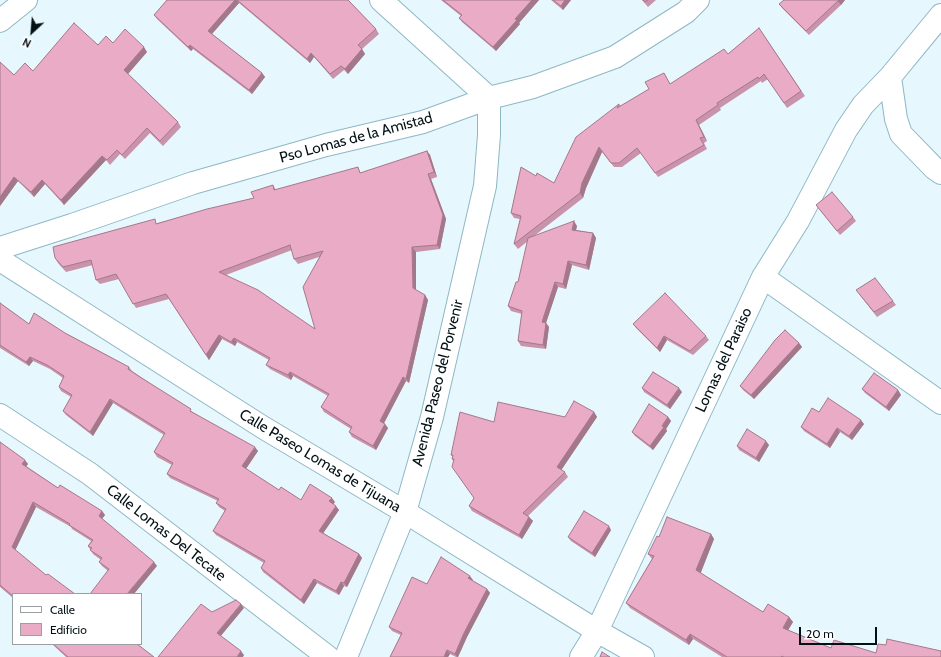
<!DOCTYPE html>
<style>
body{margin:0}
#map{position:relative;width:941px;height:657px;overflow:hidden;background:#e6f7fd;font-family:Cabin,sans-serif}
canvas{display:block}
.legend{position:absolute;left:12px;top:593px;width:130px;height:52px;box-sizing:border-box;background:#fff;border:1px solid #9aa0a1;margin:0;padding:5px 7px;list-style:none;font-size:12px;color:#031115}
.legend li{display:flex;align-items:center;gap:8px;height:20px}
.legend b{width:20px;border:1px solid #9aa0a1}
.north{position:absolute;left:12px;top:12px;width:40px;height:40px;-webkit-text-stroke:3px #fff;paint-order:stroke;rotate:206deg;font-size:11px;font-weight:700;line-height:16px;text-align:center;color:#031115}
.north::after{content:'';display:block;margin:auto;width:14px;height:18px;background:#031115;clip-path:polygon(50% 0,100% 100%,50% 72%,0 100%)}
.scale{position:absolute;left:799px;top:627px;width:78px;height:18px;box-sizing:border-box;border:2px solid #031115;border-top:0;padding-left:5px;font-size:12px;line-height:14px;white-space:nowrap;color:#031115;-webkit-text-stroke:3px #fff;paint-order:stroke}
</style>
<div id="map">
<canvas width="941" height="657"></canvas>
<ul class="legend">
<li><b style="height:5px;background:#fff"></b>Calle</li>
<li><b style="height:11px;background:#eaabc7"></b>Edificio</li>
</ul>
<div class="north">N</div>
<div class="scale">20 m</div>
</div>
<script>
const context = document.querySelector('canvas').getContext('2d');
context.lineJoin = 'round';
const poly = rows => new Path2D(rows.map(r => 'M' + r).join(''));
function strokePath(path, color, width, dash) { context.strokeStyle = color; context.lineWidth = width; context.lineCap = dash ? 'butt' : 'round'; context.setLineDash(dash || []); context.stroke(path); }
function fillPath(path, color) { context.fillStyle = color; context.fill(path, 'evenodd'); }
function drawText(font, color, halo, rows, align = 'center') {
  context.font = font + ' Cabin,sans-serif'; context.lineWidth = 3; context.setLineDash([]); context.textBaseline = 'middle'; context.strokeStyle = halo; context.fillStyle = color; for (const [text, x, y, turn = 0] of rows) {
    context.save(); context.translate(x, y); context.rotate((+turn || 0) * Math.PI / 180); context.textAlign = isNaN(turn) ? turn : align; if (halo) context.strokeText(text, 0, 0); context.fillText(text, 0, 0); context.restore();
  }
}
const minor = poly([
 [381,0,489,98],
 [890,77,896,119,901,134,934,168,941,173],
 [0,248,72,225,193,183,326,145,423,122,489,98,533,87,615,57,686,12,698,0],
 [0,260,264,428,405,512,597,631,643,657],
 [763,277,941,403],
 [0,415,90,474,328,657],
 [346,657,405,512,432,417,485,186,489,135,489,98],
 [581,657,597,631,763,277,798,221,846,130,863,105,890,77,941,15]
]);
const tertiary = poly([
 [0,21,26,0]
]);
const wall = poly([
 [167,0,348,0,376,29,379,34,362,49,365,54,348,74,344,70,333,79,314,57,310,63,239,3,212,34,262,73,265,77,252,94,193,49,191,51,157,19,154,15],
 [441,0,539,0,519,23,520,24,496,51,462,22,459,18,461,16],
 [551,0,571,0,563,10],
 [642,0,656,0,648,7],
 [845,0,841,5,809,35,782,8,779,4],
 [759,28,805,96,787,108,768,79,762,83,761,81,720,108,721,110,699,125,707,141,704,143,707,149,658,177,641,153,622,167,614,167,602,152,586,188,583,198,534,236,577,226,576,230,593,233,596,238,589,270,572,265,566,289,558,287,546,323,549,327,546,349,521,346,518,341,522,314,511,311,508,306,518,282,528,241,518,249,514,244,520,219,514,218,511,213,536,176,554,183,619,104,621,106,649,89,664,73,670,84,728,54],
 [113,43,147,52,128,74,178,122,181,127,163,146,150,133,125,159,120,154,110,165,106,160,64,205,45,184,34,197,18,181,0,206,0,62,14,75,33,71,98,45],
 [427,151,430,155,437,177,431,179,446,219,440,249,416,252,416,290,425,295,428,300,409,383,406,381,384,423,388,428,376,450,352,437,349,432,351,429,324,412,321,407,328,396,293,376,291,380,270,369,266,365,269,360,237,342,235,346,222,339,209,360,169,299,136,308,119,279,100,284,96,280,93,265,66,272,58,263,55,258,158,223,254,198,273,185,276,190,362,173],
 [292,250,294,259,298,264,319,257,315,329,226,275],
 [816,205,853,217,856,221,840,235],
 [859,294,893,301,896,305,877,317],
 [0,303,29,324,65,333,129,367,132,371,194,413,258,451,246,469,279,490,301,500,335,502,333,504,339,510,323,533,359,554,362,558,347,587,344,586,339,595,317,583,304,604,263,572,261,568,264,563,216,535,213,531,225,511,219,507,216,503,218,501,170,478,167,474,172,465,157,457,154,452,164,435,113,403,93,436,66,415,63,411,71,397,61,391,59,387,63,378,50,369,33,361,29,366,0,348],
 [633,324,706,336,709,340,693,355,667,340,660,352,636,328],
 [799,343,802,347,754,399,743,390,740,386],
 [642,388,682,392,670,409,644,392],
 [862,389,898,390,901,395,889,411,865,393],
 [594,412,597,417,561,470,565,472,568,477,528,516,533,521,522,539,472,511,469,506,474,498,452,459,453,457,451,455,494,422,565,417],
 [819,412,864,424,852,440,840,432,830,448,804,431,801,427],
 [668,417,671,421,666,429,667,431,653,450,635,436,632,432],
 [0,442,28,464,26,466,58,488,102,511,105,515,102,519,157,566,108,571,102,566,99,562,101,560,93,554,88,546,91,541,72,529,71,527,36,507,15,550,13,598,0,587],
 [769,445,759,462,739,450,737,446],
 [611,530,595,557,571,541,568,537],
 [711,534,714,539,700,573,763,612,789,617,793,622,788,630,831,648,876,653,941,657,722,657,693,639,689,645,630,608,626,603,652,559,648,554,659,537],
 [473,580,473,581,487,589,490,593,467,637,458,657,456,657,450,654,448,657,390,657,401,635,392,631,389,627,427,584],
 [52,644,137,644,154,657,66,657]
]);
const shadedWall = poly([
 [235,0,237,0,239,3,211,35,208,31],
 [532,0,539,0,519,23,520,24,496,51,493,47,515,19],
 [565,0,571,0,563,10,561,6],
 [839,0,845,0,841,5,838,1],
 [190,45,193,49,191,51,188,47],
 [144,47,147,52,127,75,124,70],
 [362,49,365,54,348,74,345,69],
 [311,53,314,57,310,63,307,59],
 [262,73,265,77,252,94,249,90],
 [696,120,699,125,707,141,704,137],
 [599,147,602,152,586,188,583,198,580,193,582,183],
 [427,151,430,155,437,177,434,172],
 [102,156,106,160,64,205,61,200],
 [428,174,431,179,446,219,440,249,437,245],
 [14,177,18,181,0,206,0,197],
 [42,180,45,184,34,197,31,192],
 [574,221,577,226,575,234,572,230],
 [593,233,596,238,589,270,586,265],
 [412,247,416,252,416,293,413,288],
 [568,261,572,265,566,289,563,284],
 [555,282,558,287,546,323,549,327,546,349,543,345,542,322],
 [425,295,428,300,409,383,406,379],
 [219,335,222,339,209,360,206,355],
 [664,336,667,340,660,352,657,348],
 [234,338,237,342,235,346,231,342],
 [799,343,802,347,754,399,751,395],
 [30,357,33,361,29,366,26,362],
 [290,372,293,376,291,380,288,375],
 [403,377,406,381,383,425,380,421],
 [679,388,682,392,670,409,667,405],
 [898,390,901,395,889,411,886,407],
 [110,399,113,403,93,436,90,432],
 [594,412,597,417,560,472,557,467],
 [668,417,671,421,666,429,667,431,653,450,650,446],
 [861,420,864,424,852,440,849,436],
 [385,424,388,428,376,450,373,446],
 [837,428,840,432,830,448,827,444],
 [766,441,769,445,759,462,756,458],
 [255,447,258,451,245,470,242,466],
 [25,460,28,464,25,468,22,464],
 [332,498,335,502,332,506,329,501],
 [33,502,36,507,15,551,12,547],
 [336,506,339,510,322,535,319,531],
 [102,511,105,515,101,520,99,516],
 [529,517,533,521,522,539,519,535],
 [609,526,611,530,595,557,592,553],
 [711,534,714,539,700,575,696,570],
 [359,554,362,558,347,587,344,583],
 [154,562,157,566,134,594,127,594],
 [470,576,473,580,471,583,468,578],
 [314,579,317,583,304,604,301,600],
 [341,582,344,586,339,595,336,591],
 [487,589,490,593,467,637,458,657,457,657,455,654,464,633],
 [241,604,244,608,220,637,217,633],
 [789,617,793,622,787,632,783,628],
 [690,634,693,639,689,645,686,640],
 [447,650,450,654,448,657,444,657],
 [241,651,244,655,243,657,237,657]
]);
const building = poly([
 [167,0,235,0,208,31,262,73,249,90,190,45,188,47,154,15,167,0],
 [237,0,348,0,376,29,358,45,362,49,345,69,341,66,330,74,311,53,307,59,237,0],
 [443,0,532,0,515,19,517,20,493,47,459,18,462,15,443,0],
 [553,0,565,0,561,6,553,0],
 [643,0,648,0,645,2,643,0],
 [784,0,839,0,806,31,779,4,784,0],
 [74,23,98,45,106,36,113,43,125,29,144,47,124,70,178,122,160,141,147,128,122,155,117,150,107,160,102,156,61,200,42,180,31,192,14,177,0,197,0,62,14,75,25,63,33,71,74,23],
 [759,28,801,91,784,103,764,74,759,79,758,77,717,103,718,105,696,120,704,137,700,138,704,145,655,173,637,148,619,163,611,163,599,147,582,183,580,193,514,244,521,216,511,213,521,167,536,176,537,173,554,183,576,137,619,104,617,108,649,89,645,82,664,73,670,84,724,49,728,54,759,28],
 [427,151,434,172,428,174,443,215,437,245,412,247,413,288,425,295,406,379,403,377,380,421,385,424,373,446,349,432,352,427,321,407,329,394,290,372,288,375,266,365,270,358,234,338,231,342,219,335,206,355,166,294,133,304,116,274,96,280,91,260,63,267,55,258,53,247,155,219,156,224,207,209,254,198,251,192,273,185,274,190,358,167,360,173,427,151],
 [290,245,294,259,323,251,303,287,315,329,258,290,219,272,290,245],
 [832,192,853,217,837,231,816,205,832,192],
 [574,221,572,230,593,233,586,265,568,261,563,284,555,282,542,322,546,323,543,345,518,341,522,311,508,306,516,282,518,282,528,238,574,221],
 [875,278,893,301,874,312,856,290,875,278],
 [665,293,706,336,690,351,664,336,657,348,633,324,665,293],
 [0,303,29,324,34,313,65,333,129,367,128,369,140,377,191,409,190,411,255,447,242,466,279,490,281,487,301,500,310,484,332,498,329,501,336,506,319,531,359,554,344,583,341,582,336,591,314,579,301,600,261,568,265,561,213,531,226,509,216,503,219,499,167,474,173,463,154,452,165,433,110,399,90,432,63,411,72,395,59,387,64,376,47,365,30,357,26,362,0,345,0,303],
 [785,330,799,343,751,395,740,386,775,340,785,330],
 [653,372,679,388,667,405,642,388,653,372],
 [874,373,898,390,886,407,862,389,874,373],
 [828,398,861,420,849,436,837,428,827,444,801,427,812,408,819,412,828,398],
 [574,401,594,412,557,467,565,472,523,513,529,517,519,535,469,506,474,498,452,467,454,459,452,459,453,455,451,455,460,412,494,422,498,402,565,417,574,401],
 [649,404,668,417,662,426,664,427,650,446,632,432,649,404],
 [747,429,766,441,756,458,737,446,747,429],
 [0,442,25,460,22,464,58,488,60,485,102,511,99,516,154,562,127,594,90,594,109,569,99,562,102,558,90,550,92,548,88,546,93,540,69,525,70,524,33,502,12,547,46,575,48,574,75,594,13,594,13,596,0,585,0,442],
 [584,511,609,526,592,553,568,537,584,511],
 [667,517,711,534,696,570,763,612,768,604,789,617,783,628,831,648,834,640,876,653,878,644,886,645,887,639,941,651,941,657,784,657,782,656,781,657,727,657,690,634,686,640,626,603,654,556,648,554,657,536,659,537,667,517],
 [441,557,470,576,468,578,487,589,464,633,455,654,447,650,444,657,390,657,402,633,389,627,412,577,427,584,441,557],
 [236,600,241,604,217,633,241,651,237,657,158,657,201,604,212,612,236,600],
 [53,644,137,644,154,657,68,657,53,644],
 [602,652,610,657,600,657,602,652]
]);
const streetNames = [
 ["Pso Lomas de la Amistad",356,138,-15],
 ["Lomas del Paraiso",724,360,-65],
 ["Avenida Paseo del Porvenir",438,383,-76],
 ["Calle Paseo Lomas de Tijuana",320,461,31],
 ["Calle Lomas Del Tecate",166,533,38]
];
strokePath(minor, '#8eb8c5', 24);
strokePath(tertiary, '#8eb8c5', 24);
strokePath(minor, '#fff', 22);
strokePath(tertiary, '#fff', 22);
fillPath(wall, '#c993ab');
fillPath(shadedWall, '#a4788b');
fillPath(building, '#eaabc7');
strokePath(building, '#a4788b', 1);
drawText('15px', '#031115', '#fff', streetNames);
</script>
